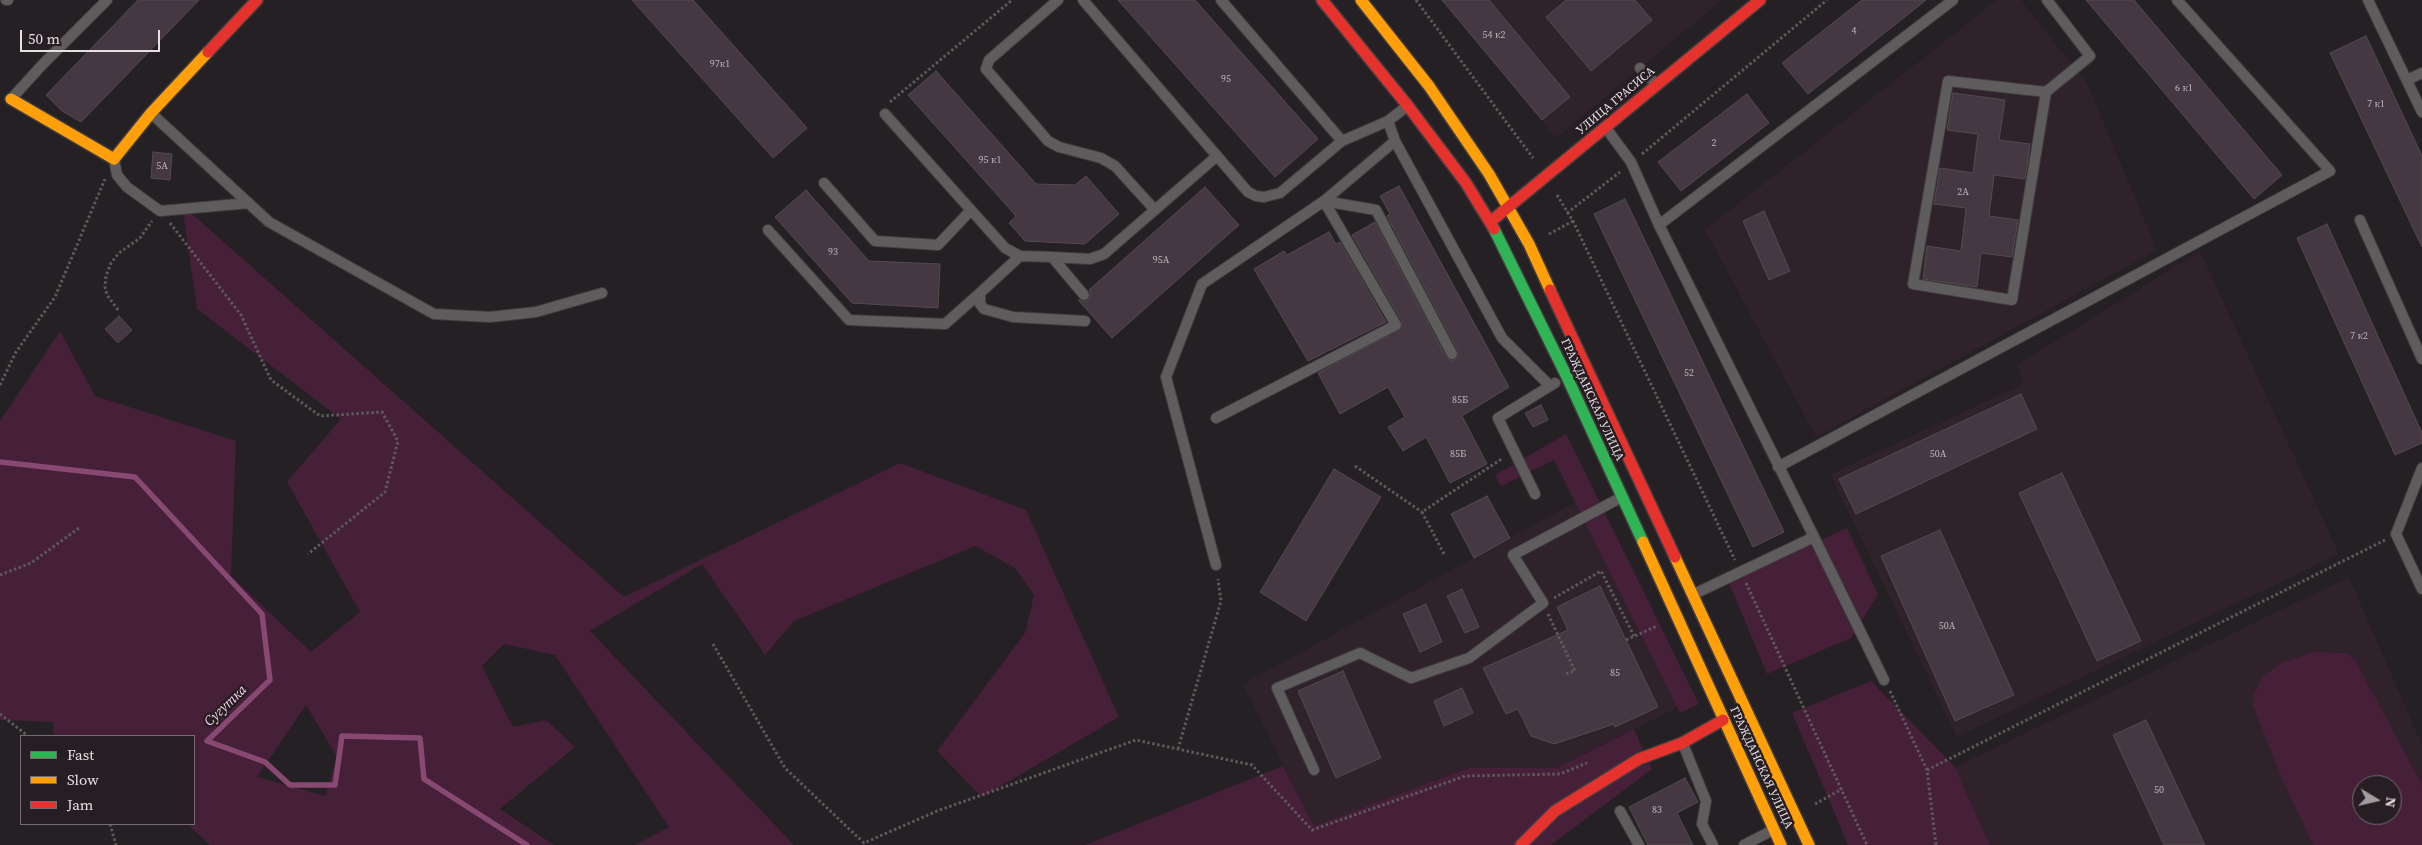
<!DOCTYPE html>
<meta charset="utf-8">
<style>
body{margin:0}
#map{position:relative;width:2422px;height:845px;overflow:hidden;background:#252023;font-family:"Source Serif 4",serif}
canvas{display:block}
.legend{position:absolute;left:20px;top:735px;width:175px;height:90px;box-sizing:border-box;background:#271e24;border:1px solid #736b70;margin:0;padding:6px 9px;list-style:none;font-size:15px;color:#e5dfe2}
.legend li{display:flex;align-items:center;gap:10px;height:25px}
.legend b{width:25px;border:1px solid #736b70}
.north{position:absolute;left:2352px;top:775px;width:50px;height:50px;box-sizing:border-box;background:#271e24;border:1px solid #736b70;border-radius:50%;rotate:99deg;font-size:14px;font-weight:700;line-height:20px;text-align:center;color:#e5dfe2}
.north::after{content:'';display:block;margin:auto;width:18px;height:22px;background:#a29c9f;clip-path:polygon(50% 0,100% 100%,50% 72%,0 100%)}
.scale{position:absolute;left:20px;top:30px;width:140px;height:22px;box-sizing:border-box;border:2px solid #e5dfe2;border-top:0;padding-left:6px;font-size:15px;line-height:18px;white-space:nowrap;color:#e5dfe2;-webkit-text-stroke:4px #271e24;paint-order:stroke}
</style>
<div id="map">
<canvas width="2422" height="845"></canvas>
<ul class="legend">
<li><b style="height:6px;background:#30b455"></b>Fast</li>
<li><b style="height:6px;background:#ff9f0a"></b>Slow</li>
<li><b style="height:6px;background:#e5322d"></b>Jam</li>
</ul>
<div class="north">N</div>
<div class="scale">50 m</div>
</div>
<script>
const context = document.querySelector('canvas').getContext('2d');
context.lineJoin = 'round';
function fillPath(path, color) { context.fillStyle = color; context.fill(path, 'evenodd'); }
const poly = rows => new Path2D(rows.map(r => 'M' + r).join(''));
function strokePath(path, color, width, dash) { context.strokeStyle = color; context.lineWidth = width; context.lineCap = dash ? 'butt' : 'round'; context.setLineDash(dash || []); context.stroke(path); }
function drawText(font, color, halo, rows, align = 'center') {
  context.font = font + ' "Source Serif 4",serif'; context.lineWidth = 5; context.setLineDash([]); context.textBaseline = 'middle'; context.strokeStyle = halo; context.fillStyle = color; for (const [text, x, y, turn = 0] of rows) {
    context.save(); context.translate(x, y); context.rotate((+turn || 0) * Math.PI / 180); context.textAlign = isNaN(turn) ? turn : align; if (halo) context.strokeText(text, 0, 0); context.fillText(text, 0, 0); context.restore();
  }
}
const built = poly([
 [1442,0,1722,0,1556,138],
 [1997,0,2021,0,2087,83,2157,250,1816,437,1705,230],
 [2200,251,2339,554,1957,737,1830,474,2023,384,2017,365],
 [1585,497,1686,703,1557,768,1468,768,1314,826,1243,684],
 [2349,577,2422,745,2422,845,1990,845,1955,767],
 [2362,785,2392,785,2392,815,2362,815]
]);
const green = poly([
 [182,205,624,597,900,463,1026,510,1119,717,982,797,937,751,1025,633,1034,595,1015,568,975,546,794,621,765,655,702,564,590,631,794,845,635,845,669,827,555,655,504,644,482,666,513,727,546,720,575,747,500,809,554,845,210,845,187,824,194,824,194,736,54,736,53,722,0,720,0,421,60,331,95,396,236,441,231,576,311,652,360,612,287,482,341,419,197,309],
 [306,705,337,757,325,796,257,777],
 [1566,434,1699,704,1680,713,1554,460,1501,486,1495,475],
 [1847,528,1878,594,1851,638,1767,674,1729,583],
 [2314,652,2345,653,2355,660,2422,785,2422,845,2313,845,2282,779,2253,706,2254,693,2263,677,2281,663],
 [2362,785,2392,785,2392,815,2362,815],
 [1871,681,1955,767,1990,845,1848,845,1792,713],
 [1634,729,1652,769,1551,845,1085,845,1283,766,1314,826,1468,768,1557,768]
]);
const stream = poly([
 [0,462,135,477,262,614,270,680,207,741,265,762,290,785,335,785,342,736,420,738,424,779,527,845]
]);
const building = poly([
 [138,0,199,0,81,122,62,111,46,95,138,0],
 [632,0,693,0,807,128,773,158,632,0],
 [1118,0,1195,0,1318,139,1275,177,1118,0],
 [1442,0,1489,0,1570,97,1542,120,1442,0],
 [1566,0,1635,0,1652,20,1591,71,1546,17,1566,0],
 [1862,0,1926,0,1808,94,1782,63,1862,0],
 [2086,0,2134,0,2282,175,2254,199,2086,0],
 [2366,36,2422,156,2422,247,2330,53,2366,36],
 [936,71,1036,184,1075,185,1086,176,1119,214,1085,244,1025,241,1009,223,1016,216,908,95,936,71],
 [1953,93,2005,100,1999,140,2030,144,2025,179,1994,175,1989,216,2018,220,2012,257,1981,253,1977,287,1923,279,1927,246,1961,251,1966,208,1934,204,1940,168,1973,173,1978,134,1947,130,1953,93],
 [1747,94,1769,123,1681,191,1658,162,1747,94],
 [153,152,172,154,170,180,151,178,153,152],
 [1399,186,1509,387,1462,416,1487,464,1450,483,1426,437,1403,451,1388,427,1405,417,1388,387,1340,414,1318,373,1402,328,1402,322,1352,235,1375,222,1446,357,1452,361,1458,357,1458,351,1387,216,1390,214,1380,196,1399,186],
 [1205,187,1239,225,1112,338,1078,300,1085,302,1089,300,1091,294,1089,290,1205,187],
 [806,190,869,261,940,264,938,308,852,303,775,217,806,190],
 [1625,199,1784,532,1753,547,1594,214,1625,199],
 [1764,211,1790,271,1769,280,1743,221,1764,211],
 [2327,224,2422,433,2422,443,2395,455,2297,238,2327,224],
 [1329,232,1336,244,1340,242,1386,322,1308,361,1254,269,1284,251,1287,255,1329,232],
 [119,316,132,330,118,343,105,329,119,316],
 [2021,394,2037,429,1856,514,1839,479,2021,394],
 [1541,405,1548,420,1533,427,1525,413,1541,405],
 [1334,469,1381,497,1306,621,1260,592,1334,469],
 [2062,473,2141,641,2097,661,2019,493,2062,473],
 [1487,496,1510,538,1474,558,1451,514,1487,496],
 [1940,530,2014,695,1955,721,1881,556,1940,530],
 [1600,586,1658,707,1615,727,1614,724,1554,744,1531,736,1518,709,1506,714,1483,668,1568,630,1557,607,1600,586],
 [1462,589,1479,627,1465,633,1447,596,1462,589],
 [1426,604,1442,642,1420,652,1403,614,1426,604],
 [1343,671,1381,758,1336,778,1298,691,1343,671],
 [1462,688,1473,713,1444,726,1434,701,1462,688],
 [2146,720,2205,845,2164,845,2113,735,2146,720],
 [1685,778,1698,802,1677,813,1693,845,1648,845,1629,807,1685,778]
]);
const path = poly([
 [1416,0,1533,158],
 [890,102,1012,0],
 [1642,154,1827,0],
 [1557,195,1573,221,1735,560],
 [1567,213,1620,172],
 [170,223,241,315,271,380,320,416,382,412,398,441,385,492,308,554],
 [1549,234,1573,221],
 [118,310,107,295,105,287,106,276,111,263,119,253,140,238,152,221],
 [0,385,16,352,55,297,105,179],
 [1355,466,1422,512],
 [1444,554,1422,512,1503,458],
 [0,575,31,563,79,528],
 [1746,583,1867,845],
 [1554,598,1601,571,1634,636],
 [1548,614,1575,671,1565,674],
 [1626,640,1657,626],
 [713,644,785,768,864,843,937,811,1136,740,1252,765,1312,830,1465,776,1560,774,1587,763],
 [1890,691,1927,770,1936,845],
 [0,714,28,736],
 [1178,749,1221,601,1218,579],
 [1927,770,2385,540],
 [1815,804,1842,789],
 [110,824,116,845]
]);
const lane = poly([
 [6,0,8,0],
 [1058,0,989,60,986,69,1048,141,1059,147,1101,158,1115,166,1155,210],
 [1083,0,1248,192,1256,196,1264,197,1280,193,1342,141,1388,121,1406,107],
 [1221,0,1342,141],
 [2368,0,2422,112],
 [1640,68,1656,84],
 [2407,80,2422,73],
 [2046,92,1948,81,1913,284,2012,300,2046,92,2090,56,2047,0],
 [12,98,43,64,107,0],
 [152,114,269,222,434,314,490,317,536,312,602,293],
 [885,114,1005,248,1020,256,980,293,980,304,984,309,1013,317,1085,321],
 [1388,121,1395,141,1502,338,1550,386],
 [1606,128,1631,162,1659,225,1814,537,1694,594],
 [114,159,117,175,127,187,160,211,249,203],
 [824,183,875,241,938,245,971,210],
 [2360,220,2422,359],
 [1659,225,1953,0],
 [768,230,849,320,945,324,980,293],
 [1020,256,1052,257],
 [1084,295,1052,257,1090,259,1104,254,1217,156],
 [1216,418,1396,325,1324,201,1395,141],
 [1778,467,2330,171,2177,0],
 [2422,468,2396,534,2422,589],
 [1535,494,1498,418,1555,383],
 [1814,537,1884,680],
 [1216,565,1166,377,1202,284,1324,201,1376,210,1452,354],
 [1683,744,1706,801,1702,824,1713,845],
 [1314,770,1277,688,1360,653,1411,678,1469,658,1543,603,1513,555,1620,498],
 [1620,811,1639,845],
 [1744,845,1773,830]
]);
const fast = poly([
 [1494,229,1567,377,1643,542]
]);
const slow = poly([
 [1361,0,1429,86,1489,174,1529,244,1550,290],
 [11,99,114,159,151,113,208,52],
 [1643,542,1781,845],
 [1675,557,1809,845]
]);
const jam = poly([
 [1322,0,1408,106,1466,183,1494,229],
 [208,52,257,0],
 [1495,218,1760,0],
 [1550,290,1675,557],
 [1521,845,1555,811,1639,759,1682,743,1723,720]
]);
const numberNames = [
 ["4",1854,31],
 ["54 к2",1494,35],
 ["97к1",720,64],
 ["95",1226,79],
 ["6 к1",2184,88],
 ["7 к1",2376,104],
 ["2",1714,143],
 ["95 к1",990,160],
 ["5А",162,166],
 ["2А",1963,192],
 ["93",833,252],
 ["95А",1161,260],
 ["7 к2",2359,336],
 ["52",1689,373],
 ["85Б",1460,400],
 ["85Б",1458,454],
 ["50А",1938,454],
 ["50А",1947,626],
 ["85",1615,673],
 ["50",2159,790],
 ["83",1657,810]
];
const streetNames = [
 ["УЛИЦА ГРАСИСА",1616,101,-40],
 ["ГРАЖДАНСКАЯ УЛИЦА",1592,400,65],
 ["ГРАЖДАНСКАЯ УЛИЦА",1761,768,65]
];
const waterNames = [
 ["Сугутка",226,706,-44]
];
fillPath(built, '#2f222a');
fillPath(green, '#461f39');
strokePath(stream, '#874872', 5.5);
fillPath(building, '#463842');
strokePath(building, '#504c4e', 1);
strokePath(lane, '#413d3f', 12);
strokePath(fast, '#413d3f', 14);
strokePath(slow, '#413d3f', 14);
strokePath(jam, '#413d3f', 14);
strokePath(path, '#5d595b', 3, [2.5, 2.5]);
strokePath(lane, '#5f5c5e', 10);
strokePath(fast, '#30b455', 11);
strokePath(slow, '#ff9f0a', 11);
strokePath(jam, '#e5322d', 11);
drawText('10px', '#bdb5ba', null, numberNames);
drawText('12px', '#e5dfe2', '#271e24', streetNames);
drawText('italic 14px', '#f9d1e9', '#271e24', waterNames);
</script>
